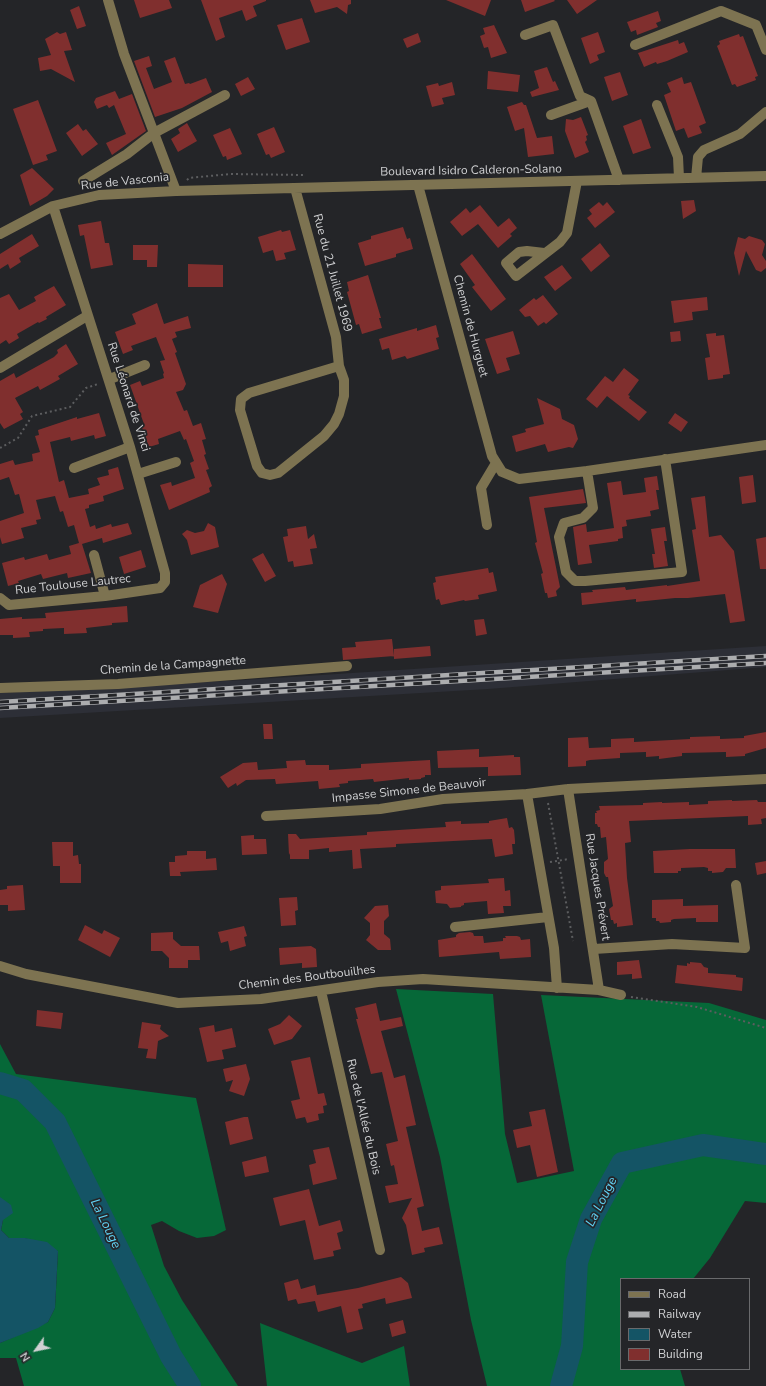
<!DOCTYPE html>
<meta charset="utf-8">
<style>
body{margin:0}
#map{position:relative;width:766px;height:1386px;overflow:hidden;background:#242528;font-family:"Nunito Sans",sans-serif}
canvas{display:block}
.legend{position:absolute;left:620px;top:1278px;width:130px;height:92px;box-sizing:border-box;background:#242528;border:1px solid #696a6c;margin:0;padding:5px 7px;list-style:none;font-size:12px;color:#d0d1d3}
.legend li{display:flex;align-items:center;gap:8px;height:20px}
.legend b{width:20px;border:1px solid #696a6c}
.north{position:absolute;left:16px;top:1330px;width:40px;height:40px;-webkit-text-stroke:3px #242528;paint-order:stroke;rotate:237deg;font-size:11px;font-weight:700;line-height:16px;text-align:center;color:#d0d1d3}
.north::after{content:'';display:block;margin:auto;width:14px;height:18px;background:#d0d1d3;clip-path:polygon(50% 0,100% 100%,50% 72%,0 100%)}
</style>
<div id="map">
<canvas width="766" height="1386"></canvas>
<ul class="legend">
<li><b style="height:5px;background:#7d7351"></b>Road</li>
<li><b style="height:5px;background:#acadaf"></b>Railway</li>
<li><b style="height:11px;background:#145465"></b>Water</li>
<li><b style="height:11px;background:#802f2e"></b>Building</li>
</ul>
<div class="north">N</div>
</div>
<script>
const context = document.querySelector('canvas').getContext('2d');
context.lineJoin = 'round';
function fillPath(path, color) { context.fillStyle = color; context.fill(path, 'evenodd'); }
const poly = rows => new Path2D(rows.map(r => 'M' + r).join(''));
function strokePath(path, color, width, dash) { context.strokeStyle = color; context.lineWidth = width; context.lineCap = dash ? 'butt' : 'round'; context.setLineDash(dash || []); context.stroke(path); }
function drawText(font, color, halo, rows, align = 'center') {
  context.font = font + ' "Nunito Sans",sans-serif'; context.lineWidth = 3.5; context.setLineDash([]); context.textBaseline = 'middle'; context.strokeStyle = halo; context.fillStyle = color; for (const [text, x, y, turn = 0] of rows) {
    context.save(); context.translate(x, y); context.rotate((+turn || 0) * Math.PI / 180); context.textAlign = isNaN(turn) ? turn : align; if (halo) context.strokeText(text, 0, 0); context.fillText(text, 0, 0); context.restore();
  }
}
const built = poly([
 [766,646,766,667,488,689,0,718,0,693,245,680]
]);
const forest = poly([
 [396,989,493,994,505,1134,517,1183,574,1171,541,995,709,1003,766,1020,766,1203,745,1201,710,1258,693,1279,621,1279,621,1369,680,1369,685,1386,487,1386,471,1320,440,1157],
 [0,1044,16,1074,196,1098,226,1230,214,1236,197,1238,179,1231,162,1221,151,1225,164,1266,182,1300,238,1386,24,1386,16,1358,0,1358,0,1343,48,1322,55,1308,58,1251,25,1238,9,1238,1,1230,3,1220,0,1197],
 [260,1323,362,1363,404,1346,410,1386,267,1386]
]);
const water = poly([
 [0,1197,11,1205,13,1213,3,1220,1,1230,9,1238,25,1238,47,1242,58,1251,55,1308,48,1322,38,1328,0,1343]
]);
const river = poly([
 [0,1083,23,1090,55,1122,171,1356,190,1386],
 [561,1386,572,1346,577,1262,591,1219,622,1163,703,1145,766,1154]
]);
const building = poly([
 [134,0,169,0,172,8,140,18],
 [201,0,266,0,266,1,253,6,257,16,246,21,242,10,219,18,225,37,216,41],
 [310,0,351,0,351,4,348,5,347,14,337,7,315,13],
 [446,0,491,0,485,16],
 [521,0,554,0,555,1,525,12],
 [567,0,597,0,577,14],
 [79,6,86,26,77,29,70,10],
 [658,11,661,21,656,23,658,27,637,35,636,30,631,32,627,22],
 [302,18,310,42,286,50,277,25],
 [494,25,507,53,491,58,488,47,484,48,480,36,485,34,483,28],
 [57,32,60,34,66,32,72,50,64,51,75,82,51,69,40,71,38,58,51,55,45,39],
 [598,32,605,52,597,55,599,60,590,64,581,38],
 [418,33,421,42,407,48,403,39],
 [739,34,740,37,743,36,758,76,755,77,756,80,737,87,735,84,732,85,717,46,720,44,719,41],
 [678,40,679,44,684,42,688,52,667,61,657,64,656,62,644,67,638,53],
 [149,56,152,66,146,68,154,89,172,82,164,61,175,57,185,84,189,83,190,84,206,78,212,92,182,108,155,117,134,61],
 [547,67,553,82,555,81,559,90,532,97,530,92,539,88,534,71],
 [488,71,520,75,518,92,487,89],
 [620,72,628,95,612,101,604,77],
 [248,77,255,89,241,96,235,84],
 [682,77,684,84,691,82,706,123,699,126,702,133,688,138,684,128,676,131,664,95,671,92,667,83],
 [452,82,455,95,442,98,444,104,432,107,426,86,438,83,439,86],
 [115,91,119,99,132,94,146,131,112,155,106,143,126,134,114,105,109,108,107,105,97,109,94,102,96,98],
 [38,100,57,151,46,155,48,160,33,165,13,109],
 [522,102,524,105,526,105,537,138,552,136,554,154,528,157,524,128,515,131,507,107],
 [581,117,588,135,586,136,587,140,585,142,589,152,575,158,565,131,566,119,573,120],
 [641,119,651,148,633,154,623,126],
 [187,123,197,141,178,152,171,139,180,133,178,129],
 [78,124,83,131,86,129,98,144,82,156,66,133],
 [274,127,285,152,271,158,269,154,266,155,257,134],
 [230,128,242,154,227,160,226,156,223,157,213,135],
 [32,168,54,189,47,196,30,206,20,175],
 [694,200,696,211,683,219,681,201],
 [599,202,603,206,607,202,615,212,595,228,587,218,592,214,589,210],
 [480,205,498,227,509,218,517,228,510,234,512,236,498,248,478,224,462,236,450,222,466,208,470,213],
 [101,221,105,243,109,243,113,265,91,269,84,235,80,236,78,225],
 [403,227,407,239,410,238,413,249,396,254,396,257,365,266,358,243,371,239,371,236],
 [281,230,282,232,290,230,296,250,284,253,286,259,276,261,273,250,263,253,258,237],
 [32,234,39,246,19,258,21,262,10,269,8,264,0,269,0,254],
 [749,236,762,240,765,244,762,255,766,261,766,268,761,272,756,270,746,251,739,276,734,253,738,237,745,239],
 [600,243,610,256,591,272,581,259],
 [133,245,158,245,157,267,147,267,147,260,133,260],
 [472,254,506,299,491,311,472,287,475,285,460,264],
 [188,264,223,265,223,287,188,287],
 [562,265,572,278,555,291,544,277],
 [368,275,381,318,379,318,382,328,362,334,359,324,356,325,347,292,349,291,347,282],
 [54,286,66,305,46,317,47,319,39,323,38,322,17,334,19,338,9,344,6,340,0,344,0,298,9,294,19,310,36,301,34,297],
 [543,295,558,314,546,324,544,322,538,326,530,316,525,317,519,310,534,298,536,300],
 [707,297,708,310,692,312,693,320,674,323,671,301],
 [157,303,164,324,188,316,191,328,175,332,177,337,172,339,177,352,175,353,186,384,183,390,176,392,184,411,187,410,193,426,201,423,206,439,202,440,206,454,204,455,209,469,206,470,212,486,209,488,210,492,169,510,160,485,171,482,172,486,195,478,190,463,194,461,186,439,184,440,180,431,158,439,159,444,149,447,141,425,144,424,130,385,140,381,142,386,164,378,163,374,164,373,160,361,165,360,156,337,131,346,133,350,123,354,115,332,136,324,132,314],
 [436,325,439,337,436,338,439,349,407,359,405,356,392,360,389,348,382,350,379,339,417,328,417,331],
 [513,331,520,354,506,358,510,370,497,374,485,339],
 [680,331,681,341,671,342,670,332],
 [716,333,716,336,724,335,730,374,723,375,723,378,708,380,705,358,710,357,706,334],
 [66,344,78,364,58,376,60,379,40,390,38,386,15,398,23,412,20,414,23,419,4,429,0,423,0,381,14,373,16,378,54,357,58,353,57,350],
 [624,368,639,380,628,395,630,396,629,398,647,412,639,421,607,396,597,408,586,399,605,376,613,382],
 [537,398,560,409,562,419,574,425,578,439,573,448,569,447,548,452,545,444,516,452,512,436,526,432,525,429,544,424],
 [99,413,106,436,95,439,94,435,71,441,70,437,50,442,59,482,64,480,69,498,89,494,88,489,100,485,97,478,109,475,108,470,118,467,124,489,103,496,104,501,89,505,89,508,85,509,90,527,95,525,96,529,111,524,112,527,128,523,132,534,103,543,102,538,82,544,91,573,68,578,67,573,43,579,41,574,18,581,19,583,8,586,2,563,24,557,25,560,47,554,49,560,71,554,69,546,79,543,74,525,68,527,63,511,60,512,55,496,36,500,41,519,36,520,37,524,21,528,24,538,2,544,0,537,0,521,24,513,19,494,15,495,9,477,0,480,0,464,13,460,15,465,33,461,32,454,40,452,35,436,39,435,38,430,77,417,77,419],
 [675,413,688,422,681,432,668,423],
 [753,475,756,502,742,504,739,477],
 [657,476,659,490,656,490,659,509,650,511,651,516,626,520,627,526,622,527,623,538,618,539,618,541,589,545,592,563,578,565,573,527,586,524,587,532,614,528,607,483,621,481,623,495,646,492,644,478],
 [583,489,586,503,544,508,560,587,556,591,557,596,548,598,547,593,545,593,541,574,543,573,535,543,537,542,529,497],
 [705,496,709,537,721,535,734,551,745,621,730,623,725,594,688,598,675,598,636,602,636,599,582,605,581,593,593,592,592,590,625,587,626,590,667,585,667,586,700,581,692,530,696,529,691,498],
 [208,523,215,527,219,547,191,555,187,540,182,534,187,530,195,533,204,531],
 [306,526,308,539,314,534,317,548,310,549,313,564,294,567,293,561,288,562,283,537,288,536,287,529],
 [665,527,667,541,664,541,668,566,654,568,652,554,655,554,651,529],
 [766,537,766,569,760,569,756,539],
 [141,550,146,567,124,574,119,557],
 [263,553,276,576,265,582,252,559],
 [488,568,489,573,493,572,497,591,478,595,479,599,465,601,464,600,441,605,439,599,436,600,433,583,436,582,435,577],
 [222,574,227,584,218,613,193,607,200,585],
 [127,606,128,622,112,623,112,625,86,628,87,633,64,634,64,628,43,629,43,631,29,632,30,637,13,638,13,635,0,635,0,619,22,617,22,619,46,618,45,613],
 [484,619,487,634,476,636,474,620],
 [392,639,394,656,343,660,342,648,356,647,355,642],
 [430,646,431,656,394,659,394,649],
 [263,724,272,724,273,739,264,739],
 [766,732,766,748,745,754,745,756,726,757,726,752,682,753,682,756,659,759,659,756,646,757,646,752,620,753,620,758,590,760,586,761,586,766,568,767,568,738,588,737,589,748,611,747,611,739,634,738,634,742,690,739,690,737,720,736,720,739,744,738,744,736],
 [479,749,479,757,514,755,514,757,520,757,521,775,488,776,488,767,438,768,437,751],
 [305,760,306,765,329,765,329,770,361,768,361,764,430,760,431,775,425,775,425,777,421,778,421,779,409,780,409,778,374,782,373,779,348,781,348,783,339,784,340,787,319,789,318,781,276,784,275,779,246,780,237,786,236,783,228,788,220,777,243,763,257,762,258,770,287,768,286,761],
 [732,800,732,801,757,800,758,802,766,802,766,818,761,819,762,824,748,825,748,816,629,821,631,842,625,843,627,878,633,925,617,927,617,923,614,924,613,920,611,920,609,909,613,906,608,877,606,877,604,873,604,862,608,859,606,837,601,838,600,827,598,827,597,824,595,824,595,813,597,813,596,811,600,810,599,806,643,805,643,803,662,802,662,803,689,802,689,805,708,804,708,801],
 [507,818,509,828,512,827,514,830,515,841,515,844,512,844,513,854,495,857,492,839,396,844,396,847,360,849,362,868,353,869,352,850,329,852,329,848,309,850,309,859,290,859,290,853,289,855,288,834,296,834,300,839,367,835,367,832,446,827,445,822,461,821,461,824,489,823,489,821],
 [254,835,254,839,266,839,267,854,242,855,241,836],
 [52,842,73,842,73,856,78,855,79,864,81,864,81,883,60,883,60,866,53,866],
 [690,849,735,849,736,868,726,868,723,872,712,873,712,871,708,871,708,868,704,867,681,868,681,871,678,871,678,873,654,873,653,851],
 [187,851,206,851,206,859,216,858,217,870,180,872,181,876,170,876,169,862,175,862,175,856,187,855],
 [766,861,766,873,757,875,755,863],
 [504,878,505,891,510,890,511,906,503,906,504,913,488,914,487,901,464,903,464,905,461,906,461,907,450,908,447,904,436,903,435,891,441,890,441,886,489,883,488,879],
 [23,885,25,910,8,911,8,905,0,905,0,890,7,889,7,886],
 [297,897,298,910,295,911,296,925,281,926,279,898],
 [683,899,683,906,718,905,718,922,696,922,696,918,674,919,671,920,671,922,660,923,659,921,656,921,656,918,652,918,652,900],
 [388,905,389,916,384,921,384,934,390,939,391,950,378,950,366,940,370,935,370,923,364,918,375,906],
 [85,925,102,934,104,930,120,938,110,957,78,940],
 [244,926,247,936,244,937,246,946,230,951,228,941,221,943,218,932],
 [173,932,173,939,181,946,199,946,200,960,188,960,188,968,169,968,169,958,162,951,151,951,151,933],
 [470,932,473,933,474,936,483,936,484,943,503,941,503,938,506,938,505,936,517,936,520,937,521,940,530,939,531,957,500,959,499,952,439,957,438,940,456,937,456,935,459,933],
 [311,946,316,949,317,967,302,968,302,963,280,965,279,948],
 [639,960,642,978,632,979,632,974,617,975,617,962],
 [690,962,701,963,704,967,708,968,708,973,736,975,736,977,743,978,742,991,675,983,677,965,687,966,687,963,690,964],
 [376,1003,380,1021,401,1017,403,1026,381,1031,394,1078,405,1075,416,1125,406,1127,424,1206,417,1208,422,1231,439,1227,443,1244,424,1248,425,1252,412,1255,406,1225,402,1218,412,1198,389,1203,385,1186,398,1184,394,1165,391,1166,386,1144,398,1141,382,1072,371,1074,356,1019,358,1019,355,1008],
 [37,1010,63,1013,61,1029,36,1026],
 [289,1015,302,1026,292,1039,274,1045,268,1029,280,1024],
 [142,1022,161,1025,160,1029,169,1036,158,1041,156,1059,146,1058,148,1049,138,1048],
 [214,1025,215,1032,232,1028,236,1047,222,1050,224,1059,207,1062,199,1028],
 [310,1057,318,1094,324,1093,327,1105,323,1106,324,1113,318,1114,319,1120,307,1123,305,1117,296,1119,291,1101,300,1099,291,1061],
 [246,1064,250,1079,244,1096,229,1091,233,1080,226,1082,223,1069],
 [545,1109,558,1172,537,1177,530,1145,517,1148,513,1130,532,1126,529,1112],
 [244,1117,248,1117,253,1139,230,1145,225,1122],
 [329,1147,337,1179,313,1185,309,1165,316,1163,313,1150],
 [266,1156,269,1172,245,1177,242,1162],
 [309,1189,319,1226,340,1220,343,1231,337,1233,341,1249,333,1251,334,1256,314,1260,305,1220,280,1226,273,1198],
 [401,1277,408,1283,412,1298,386,1304,385,1298,362,1304,363,1308,358,1309,363,1329,347,1333,341,1306,318,1312,315,1301,298,1304,296,1299,288,1301,284,1283,298,1279,301,1289,315,1285,317,1295,358,1288],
 [403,1320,406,1333,392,1337,389,1324]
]);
const path = poly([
 [187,180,189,178,230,174,304,175],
 [0,448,18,438,32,416,70,407,86,388,98,384],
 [548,803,573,941],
 [550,862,569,859],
 [631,997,697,1007,766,1028]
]);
const minor = poly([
 [108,0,124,54,176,191],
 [525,35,553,25,580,96,591,101,619,180],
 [635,45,721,11,756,25,766,50],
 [657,105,678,157,679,178],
 [551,115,590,101],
 [696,178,698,157,704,150,740,134,766,112],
 [83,181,127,154,154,133,225,95],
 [418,185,492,456,502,472,519,479,587,471,766,445],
 [295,188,336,337,339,366,249,393,241,399,240,410,257,466,262,473,270,475,278,473,324,436,334,424,339,414,344,396,344,380,339,366],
 [0,234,53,206,99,195,176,191,766,176],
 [544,253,527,251,519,252,506,263,516,276,560,242,567,233,577,181],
 [0,368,87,316],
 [110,379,145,365],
 [74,468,130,447],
 [587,471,593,508,583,518,564,523,559,537,566,572,575,581,585,581,682,572,665,459],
 [138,474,176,462],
 [487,525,481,488,496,463],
 [94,555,105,596],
 [0,598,9,605,105,596,160,588,165,582,165,573,130,447,53,206],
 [0,688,118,684,347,666],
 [568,789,599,990],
 [527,794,554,948,557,988],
 [266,816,380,809,443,799,527,794,568,789,766,779],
 [455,927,548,917],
 [594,949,672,944,745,948,736,885],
 [0,966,26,974,178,1003,261,999,378,982,423,979,599,990,621,995],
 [321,991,380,1250]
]);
const rail = poly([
 [0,702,766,656],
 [0,708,766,663]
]);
const streetNames = [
 ["Boulevard Isidro Calderon-Solano",471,171,-1],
 ["Rue de Vasconia",125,182,-6],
 ["Rue du 21 Juillet 1969",332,273,75],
 ["Chemin de Hurguet",470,326,75],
 ["Rue Léonard de Vinci",128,397,72],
 ["Rue Toulouse Lautrec",73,585,-6],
 ["Chemin de la Campagnette",173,666,-4],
 ["Impasse Simone de Beauvoir",409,791,-6],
 ["Rue Jacques Prévert",597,887,81],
 ["Chemin des Boutbouilhes",307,978,-7],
 ["Rue de l'Allée du Bois",363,1117,77]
];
const waterNames = [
 ["La Louge",602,1202,-63],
 ["La Louge",105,1224,64]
];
fillPath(built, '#2d2f37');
fillPath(forest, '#066838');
fillPath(water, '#145465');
strokePath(river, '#145465', 22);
fillPath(building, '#802f2e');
strokePath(path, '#5c5d5f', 2, [2, 3]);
strokePath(minor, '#7d7351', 10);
strokePath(rail, '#acadaf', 4.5);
strokePath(rail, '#242528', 3, [9]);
drawText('12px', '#d0d1d3', '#242528', streetNames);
drawText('italic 13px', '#61d4f6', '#242528', waterNames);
</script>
